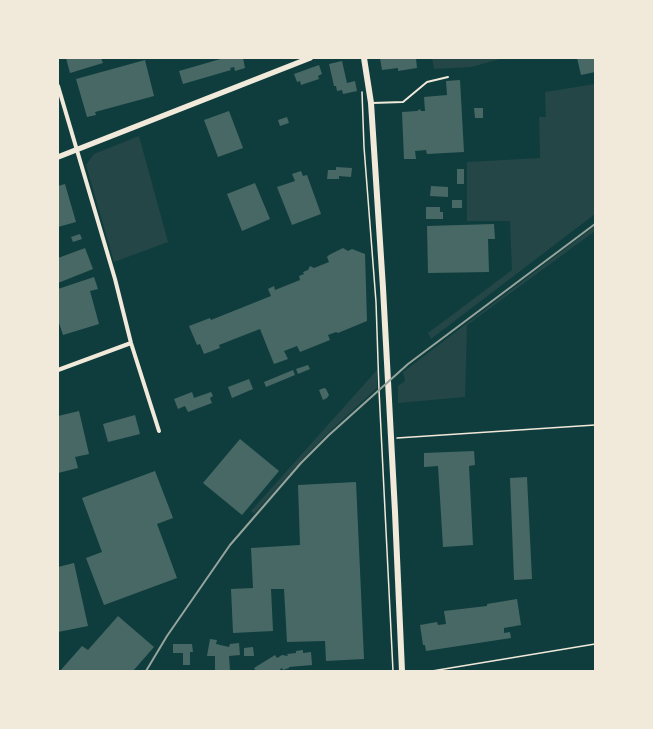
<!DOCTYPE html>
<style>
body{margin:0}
#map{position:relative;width:653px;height:729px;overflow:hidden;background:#0f3d3e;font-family:"Playfair Display",serif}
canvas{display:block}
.frame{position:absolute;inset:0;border:59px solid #f1e9da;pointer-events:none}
</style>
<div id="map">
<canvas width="653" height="729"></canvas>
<div class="frame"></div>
</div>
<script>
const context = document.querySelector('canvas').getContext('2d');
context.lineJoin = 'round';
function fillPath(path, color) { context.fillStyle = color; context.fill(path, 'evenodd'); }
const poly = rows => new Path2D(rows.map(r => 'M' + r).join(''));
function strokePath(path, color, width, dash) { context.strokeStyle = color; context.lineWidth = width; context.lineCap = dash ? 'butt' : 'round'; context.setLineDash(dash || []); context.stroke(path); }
const green = poly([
 [432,58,504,58,471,67,434,69],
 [595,84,595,214,431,339,428,333,512,270,510,221,467,221,467,162,540,158,539,117,546,117,545,92],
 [139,136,168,242,114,262,86,165,94,154],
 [595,226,595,231,467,325,465,397,398,403,398,386,405,381,403,372],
 [377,370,377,388,328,433,301,461,254,514,251,511]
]);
const building = poly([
 [66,58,101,58,103,63,70,73],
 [224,58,243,58,245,68,235,71,234,67,230,68,231,70,183,84,179,71],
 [380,58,416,58,417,68,398,71,398,68,382,70],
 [577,58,595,58,595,72,581,75],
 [145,60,154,96,95,112,96,115,87,117,76,79],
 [342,61,347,83,355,81,357,91,343,94,342,90,337,91,336,86,334,86,329,64],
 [319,65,322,74,318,76,319,79,301,85,300,81,297,82,294,74],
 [460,80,464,152,427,154,426,150,415,151,416,159,404,159,402,112,417,111,420,109,421,111,425,111,424,97,447,95,446,81],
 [474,108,483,108,483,118,475,118],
 [229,111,243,148,218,157,204,120],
 [287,117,289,123,280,126,278,120],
 [336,167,352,168,351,177,339,176,339,179,327,179,328,170,336,170],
 [457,169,464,169,464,184,457,184],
 [301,171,303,176,307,175,321,214,292,225,277,187,295,181,292,174],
 [255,183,270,219,242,231,227,194],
 [65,184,76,222,58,227,58,186],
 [431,186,448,187,448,197,430,196],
 [452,200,462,200,462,208,452,208],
 [426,207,440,207,440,212,443,212,443,219,426,219],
 [494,224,495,239,488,239,489,272,428,273,427,226],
 [80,234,82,239,73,242,71,237],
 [85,248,93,269,58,283,58,258],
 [343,248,348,251,352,249,365,254,367,321,338,333,336,332,328,335,330,340,300,352,297,346,284,351,288,359,274,364,260,329,219,345,220,348,204,354,200,344,197,345,189,326,210,318,211,320,271,296,268,289,274,286,275,290,300,280,299,276,304,274,303,272,308,270,310,266,314,268,329,262,327,257,329,255],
 [94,277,98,289,90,291,99,324,63,335,58,320,58,289],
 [308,365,310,369,298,374,296,369],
 [293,370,295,375,266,387,264,382],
 [249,379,253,389,232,398,228,387],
 [324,388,326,389,329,395,327,398,323,400,319,390],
 [192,392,194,398,211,392,213,396,210,398,212,403,188,412,185,406,178,409,174,399],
 [79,411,89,454,75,457,78,468,58,473,58,416],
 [135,415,140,434,108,442,103,424],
 [240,439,279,471,242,515,203,483],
 [474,451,475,465,469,466,473,545,443,547,438,466,424,467,424,453],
 [155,471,173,518,157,524,177,578,104,605,86,558,102,552,82,498],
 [527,477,532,579,514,580,510,478],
 [356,482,364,659,326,661,325,641,287,642,284,589,271,589,273,631,233,633,231,589,253,588,251,548,300,545,298,485],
 [74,563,88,626,58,632,58,567],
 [517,599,521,625,504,628,504,633,510,632,511,638,426,651,425,645,423,645,420,625,437,622,438,625,446,624,444,611,487,606,487,604],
 [118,616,154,647,133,671,60,671,82,646,88,650],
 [210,639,217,640,216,644,229,647,230,644,239,643,240,655,229,656,230,671,215,671,215,656,207,656],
 [173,644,192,644,193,652,190,652,190,665,183,665,183,653,173,653],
 [253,647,254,656,244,656,244,648],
 [303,650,303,653,311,652,312,665,289,667,289,668,283,670,282,668,278,671,256,671,254,668,275,655,277,658,282,655,288,656,287,654,296,653,296,651]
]);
const path = poly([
 [362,92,364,147,376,302,379,390,393,671],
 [397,438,595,425],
 [432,671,595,644]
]);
const service = poly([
 [372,103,403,102,427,82,448,77]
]);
const minor = poly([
 [58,86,115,279,131,343,159,431],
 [58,370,131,343]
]);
const tertiary = poly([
 [58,157,310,58]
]);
const secondary = poly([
 [364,58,371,103,383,288,395,512,402,671]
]);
const rail = poly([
 [146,671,167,636,230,545,301,463,329,435,408,364,595,224]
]);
fillPath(green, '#244646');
fillPath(building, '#486865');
strokePath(path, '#f1e9da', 1.5);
strokePath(service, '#f1e9da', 2);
strokePath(minor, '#f1e9da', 4);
strokePath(tertiary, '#f1e9da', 5.5);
strokePath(secondary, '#f1e9da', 6);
strokePath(rail, '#97a49c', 2);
</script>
